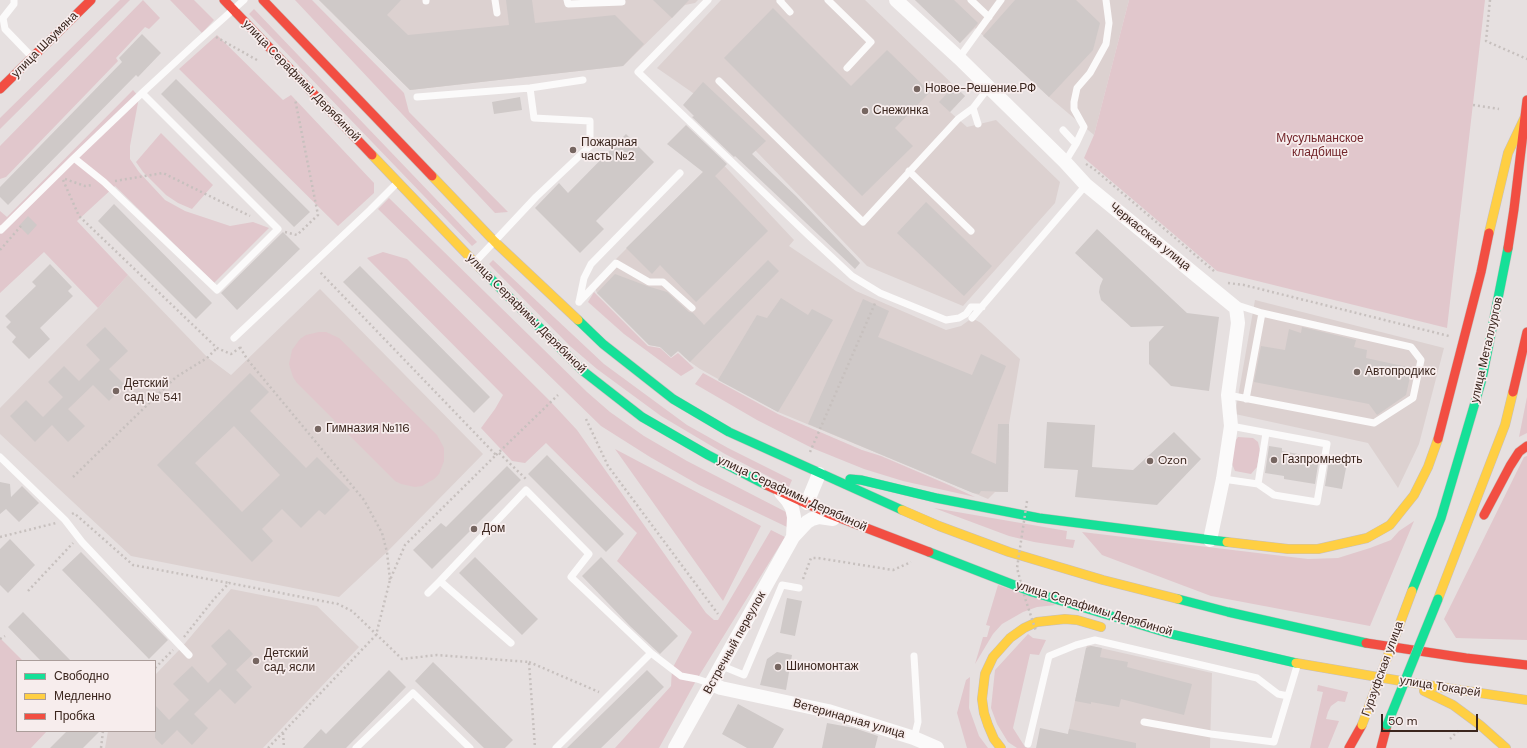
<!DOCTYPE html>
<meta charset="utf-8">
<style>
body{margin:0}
#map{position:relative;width:1527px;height:748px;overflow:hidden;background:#e6e0e0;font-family:"DM Sans",sans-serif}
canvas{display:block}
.legend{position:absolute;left:16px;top:660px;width:140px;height:72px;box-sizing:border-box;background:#f7eded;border:1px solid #ab9d9a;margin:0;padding:5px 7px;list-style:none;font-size:12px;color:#3a251d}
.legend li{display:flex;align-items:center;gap:8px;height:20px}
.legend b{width:20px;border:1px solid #ab9d9a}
.scale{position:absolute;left:1381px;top:714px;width:97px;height:18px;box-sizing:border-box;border:2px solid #3a251d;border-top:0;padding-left:5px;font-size:12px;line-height:14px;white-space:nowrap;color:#3a251d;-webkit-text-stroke:3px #f7eded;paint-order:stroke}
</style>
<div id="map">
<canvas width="1527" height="748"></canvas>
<ul class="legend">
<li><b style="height:5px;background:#16e098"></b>Свободно</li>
<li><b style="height:5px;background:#ffcf43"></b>Медленно</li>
<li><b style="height:5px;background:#f24e42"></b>Пробка</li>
</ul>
<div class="scale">50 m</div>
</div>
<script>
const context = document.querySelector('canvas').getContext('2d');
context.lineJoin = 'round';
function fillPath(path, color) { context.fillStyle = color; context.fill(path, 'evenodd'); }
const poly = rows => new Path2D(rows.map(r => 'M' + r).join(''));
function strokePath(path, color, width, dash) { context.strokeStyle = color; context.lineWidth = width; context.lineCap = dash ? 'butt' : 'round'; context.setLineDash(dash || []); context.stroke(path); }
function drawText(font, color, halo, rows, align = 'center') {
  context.font = font + ' "DM Sans",sans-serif'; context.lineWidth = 3.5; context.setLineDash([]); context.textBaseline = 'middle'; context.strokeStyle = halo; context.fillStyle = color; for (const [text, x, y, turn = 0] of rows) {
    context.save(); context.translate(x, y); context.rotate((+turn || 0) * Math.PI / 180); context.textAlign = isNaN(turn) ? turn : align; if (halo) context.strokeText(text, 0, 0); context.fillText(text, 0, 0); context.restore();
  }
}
const built = poly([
 [319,0,698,0,695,3,685,5,623,66,410,90],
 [721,0,865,0,965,96,950,112,967,127,996,120,1060,182,1055,203,963,306,867,266,756,151,693,93,657,68],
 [915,0,1129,0,1094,135,1049,97,975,28,960,43],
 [717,158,794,240,789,246,856,291,946,330,961,326,972,318,981,323,1020,359,1009,424,1008,492,995,492,988,499,778,412,700,369,690,362,678,351,671,357,660,347,649,345,597,293,594,286,601,274],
 [128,275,207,357,231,375,320,289,483,454,387,552,339,597,131,556,0,434,0,408,98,308],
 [1255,300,1444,348,1419,444,1398,488,1368,443,1235,414],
 [231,589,317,606,359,647,263,748,105,748,108,731,155,731,155,675,181,648],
 [1087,645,1212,673,1210,748,1065,748]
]);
const green = poly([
 [120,0,130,0,0,129,0,118],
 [143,0,160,18,149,29,145,27,116,58,118,61,6,177,0,179,0,146],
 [170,0,194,0,214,20,202,33],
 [295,0,312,0,404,93,409,112,508,212,495,213],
 [1129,0,1485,0,1447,328,1217,271,1084,158,1094,135],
 [254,9,477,242,472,246,249,14],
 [217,35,283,100,291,95,374,183,374,193,338,226,179,69],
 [133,90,139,97,130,146,130,159,139,172,165,200,185,211,230,226,253,222,269,228,214,283,115,186,77,221,128,275,98,308,44,252,0,293,0,211,7,217],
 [161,133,213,185,192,209,178,203,166,195,143,172,136,162],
 [389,198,587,392,610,412,644,436,687,461,788,513,787,527,699,485,650,457,601,426,378,209],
 [383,252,407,259,551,402,577,430,706,613,714,620,718,620,771,530,785,537,697,679,659,748,615,748,671,686,672,669,692,632,617,561,637,533,546,443,525,463,512,461,481,428,495,409,503,395,367,258],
 [493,260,604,364,687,425,728,448,792,480,789,487,725,454,661,416,597,369,570,346,489,264],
 [594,292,648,346,660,348,671,358,678,353,694,368,681,376,624,334,588,302],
 [319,332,326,332,339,338,437,435,444,448,444,461,439,474,434,479,422,486,415,487,401,484,395,481,297,383,293,377,289,364,292,350,300,339,306,335],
 [703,373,778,414,862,450,881,456,949,485,975,497,903,481,864,469,812,448,757,420,695,384],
 [1527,397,1527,433,1519,437],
 [1238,437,1253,438,1258,442,1260,451,1257,467,1251,474,1235,471,1232,464,1234,443],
 [615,449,761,526,723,601],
 [1527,456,1527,640,1456,638,1444,619,1524,457],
 [934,508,1067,531,1066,539,1075,540,1073,548,1034,542,1009,536],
 [1414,521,1370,626,1211,596,1102,555,1082,532,1308,559,1338,558,1370,548,1391,540,1399,531],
 [998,585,1056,605,1037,607,1023,612,1002,624,993,634,975,664,983,637,987,637,990,626,986,625],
 [1028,634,1033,638,1046,640,1039,655,1030,654,1013,728,1025,747,1029,748,1017,748,1008,742,997,724,991,708,995,670],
 [0,638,23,661,17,661,17,731,47,731,31,748,0,748],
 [970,677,969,708,979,736,988,748,967,748,957,713,966,680],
 [1318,685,1348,692,1345,702,1338,701,1331,706,1328,712,1326,719,1339,721,1328,748,1310,748,1323,692,1317,691]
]);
const building = poly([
 [319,0,401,0,387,15,408,35,509,25,506,0,532,0,535,23,615,15,644,44,623,66,410,90],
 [653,0,689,0,672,18],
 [915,0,954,0,978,23,960,43],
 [1015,0,1076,0,1100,23,1093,50,1049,97,983,36],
 [773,8,851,86,887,50,930,92,895,128,913,146,862,196,724,58],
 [142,34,161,53,138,77,136,75,8,205,0,197,0,187,122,62,119,58],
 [176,79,310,212,294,227,161,94],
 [703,82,766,141,752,154,796,196,860,263,855,269,735,156,734,157,692,117,694,116,683,105],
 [954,86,965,96,950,112,939,102],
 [520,97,522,110,494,114,492,102],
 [686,125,727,164,715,176,768,231,696,302,660,265,652,274,626,248,703,172,667,144],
 [626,134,654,162,596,221,604,229,580,253,535,208,559,183,568,193],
 [926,202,992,266,964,296,897,233],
 [114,204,212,303,196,319,98,221],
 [28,216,37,225,28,235,19,226],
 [1097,229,1187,313,1219,317,1209,391,1171,386,1149,364,1149,342,1164,326,1131,327,1101,300,1099,292,1100,286,1103,279,1075,253],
 [283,232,300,249,237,310,221,293],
 [768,260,779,271,690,362,678,351,671,357,660,347,649,345,597,293,615,274,647,286,667,292,689,312,693,313,704,325],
 [50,264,72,287,68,291,73,296,40,328,50,339,29,359,12,342,16,337,6,327,11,322,5,316,36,286,32,282],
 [360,266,490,397,474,413,343,282],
 [781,298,808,315,812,309,833,320,778,412,718,380,757,315,767,318],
 [863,299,889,311,878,337,972,375,981,354,1006,366,971,453,996,464,998,424,1009,424,1008,492,981,491,979,494,973,493,808,424],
 [105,327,128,351,109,369,125,385,109,401,93,385,68,409,85,426,68,442,52,425,35,442,10,416,26,400,43,417,63,397,48,382,64,366,79,381,100,360,86,345],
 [1302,327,1356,340,1354,347,1367,350,1366,358,1412,368,1406,395,1377,415,1369,404,1254,382,1261,346,1285,350,1289,329,1301,333],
 [250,373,269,392,250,411,306,468,317,457,350,490,325,515,319,510,301,528,282,509,262,529,273,541,252,562,157,465],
 [234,426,280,475,242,512,195,463],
 [1047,422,1095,425,1092,467,1133,470,1174,432,1201,459,1157,505,1075,497,1078,470,1044,468],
 [1269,446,1282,448,1282,451,1319,458,1315,484,1284,479,1284,476,1265,473],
 [547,455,624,534,606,552,528,474],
 [1329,460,1347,463,1342,489,1325,486],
 [507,466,521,480,432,569,413,550,441,523,446,527],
 [0,482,10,484,11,497,22,486,39,503,19,522,6,509,0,514],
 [10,539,35,565,8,593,0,585,0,549],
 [81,552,168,640,149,659,62,570],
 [475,557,538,619,522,635,459,573],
 [601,557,678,636,660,654,630,626,582,576],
 [787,598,802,601,795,636,780,633],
 [23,612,71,661,41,661,37,657,8,627],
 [229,629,253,654,236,670,252,687,235,704,220,689,194,714,208,728,192,745,177,730,162,745,155,738,155,705,169,720,189,700,173,684,192,666,208,683,227,664,211,646],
 [1091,646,1102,648,1100,657,1128,662,1127,667,1192,684,1184,715,1121,699,1119,707,1091,702,1091,704,1075,701,1086,648],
 [777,652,792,655,786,690,760,685,767,659],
 [433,662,513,740,505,748,484,748,415,681],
 [389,670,406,687,346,748,303,748,321,729,326,734],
 [647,670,664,687,601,748,567,748],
 [738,704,784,729,773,748,747,748,722,734],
 [827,723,854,728,878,736,875,748,822,748],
 [1040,728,1068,734,1069,729,1136,743,1136,748,1036,748],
 [67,731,100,731,83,748,50,748]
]);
const path = poly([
 [1490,0,1486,41,1527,59],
 [216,37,257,60],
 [1473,105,1499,109],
 [1086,164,1094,169,1214,271],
 [65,179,85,186,92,185],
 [63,180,79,216,217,348,231,354,241,347],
 [115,181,163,173,250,216],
 [285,232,297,235,318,215,295,99],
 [0,250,21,226],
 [1228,283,1244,285,1449,336],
 [240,347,247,359,364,500,382,533,387,552,390,580],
 [586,419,608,466,718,614],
 [810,452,876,301],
 [499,453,527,480],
 [496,455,558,395],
 [73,477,176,377,207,358,217,348],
 [72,514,74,513,133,565,229,583],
 [0,537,56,523],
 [803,579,811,558,818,558,893,570,911,562],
 [28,591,73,543],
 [184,637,214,599,229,583,338,604,352,611,402,659,437,655,529,662,535,748],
 [0,639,5,636],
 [529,662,599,692],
 [155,668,173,650],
 [283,733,284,748],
 [1450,739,1460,729],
 [101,748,103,731],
 [268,748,376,635,390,580,405,545,496,455,319,271]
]);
const lane = poly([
 [14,0,14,4,3,18,5,29,31,56],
 [495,0,497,13],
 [567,0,568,4,622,2],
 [708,0,638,72,808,235,852,276,880,293,946,320,959,318,966,314,971,307,982,307],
 [781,0,780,1,790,12],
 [828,0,871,42,847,68],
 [971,0,989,17],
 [426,1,426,0],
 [959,58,1001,0],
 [719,81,863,222,958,119,973,108,989,87],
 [142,93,278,229,217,290,104,182,74,158,142,93,197,42,244,0],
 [417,97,530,88,583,80],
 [973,108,978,124],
 [1063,130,1076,144],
 [1065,162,1076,144,1084,127,1074,109,1074,102,1077,88,1090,73,1106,44,1109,23,1106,0],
 [909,171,971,231],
 [0,229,1,230,74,158],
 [476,261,536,197,590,146,590,121,534,118,530,88],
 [579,302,584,278,591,264,680,173],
 [579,302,616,263,649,282,663,282,692,308],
 [972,318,1086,185],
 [234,338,370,210,396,184],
 [1228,395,1374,423,1413,398,1421,360,1411,347,1262,313,1240,306,1236,308],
 [1246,399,1262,313],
 [0,457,65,520,82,542,189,655],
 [1223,479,1258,484,1274,495,1317,502,1327,444,1231,426],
 [1258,484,1266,433],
 [428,593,440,581],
 [511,643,440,581,526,490,589,554,571,577,651,653,681,676,697,679,712,684],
 [722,666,744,675,782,585,799,588],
 [1144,722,1211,734,1274,742,1297,666],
 [914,738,918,722,914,656],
 [1028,744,1049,656,1076,645,1095,640,1257,678,1278,694,1288,696],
 [356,748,413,693,470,748],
 [556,748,651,653]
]);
const street = poly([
 [896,0,959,58,1065,162,1086,185,1236,308,1238,323,1228,395,1231,426,1223,479,1210,540],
 [781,493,788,501,792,508,794,517,793,537],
 [807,503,819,474],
 [712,684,721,688,828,711,914,738,937,748],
 [675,748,793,537,807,522,812,519,819,517,833,519]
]);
const fast = poly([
 [481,269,583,371,642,417,708,455,766,485],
 [578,320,603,344,673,399,729,432,902,510],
 [850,479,861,480,936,498,1039,518,1227,542],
 [929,552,1032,592,1171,634,1296,663],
 [1412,591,1441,518,1482,379,1508,248],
 [1178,599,1228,612,1366,643]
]);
const slow = poly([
 [372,155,481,269],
 [432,176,495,242,578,320],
 [1489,233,1508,153,1525,117],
 [902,510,939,526,1009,552,1103,580,1178,599],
 [1227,542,1288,549,1318,549,1367,538,1390,525,1414,495,1428,467,1438,439],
 [1438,599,1505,425,1513,392],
 [1296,663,1407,682,1527,700],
 [1424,691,1453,705,1480,725,1506,748],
 [1001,748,994,739,988,725,984,713,982,699,985,674,993,657,1010,638,1024,628,1037,622,1065,619,1077,620,1101,627]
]);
const jam = poly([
 [224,0,372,155],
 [263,0,432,176],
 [0,89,91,0],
 [1508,248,1514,209,1527,100],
 [1513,392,1527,332],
 [1438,439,1481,272,1489,233],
 [766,485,827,513,929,552],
 [1484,515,1510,466,1519,452,1527,446],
 [1366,643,1466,658,1527,665],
 [1349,748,1362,725],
 [1381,748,1387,725]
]);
const pathBridge = poly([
 [1027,501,1017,568,1025,598,1036,631]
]);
const fastBridge = poly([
 [1387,725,1438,599]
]);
const slowBridge = poly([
 [1362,725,1412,591]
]);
const markers = [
 [917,89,4,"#766661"],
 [865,111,4,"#766661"],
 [573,150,4,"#766661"],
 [1357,372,4,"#766661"],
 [116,391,4,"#766661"],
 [318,429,4,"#766661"],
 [1274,460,4,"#766661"],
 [1150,461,4,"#766661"],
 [474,529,4,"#766661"],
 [256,661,4,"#766661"],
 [778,667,4,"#766661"]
];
const streetNames = [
 ["улица Шаумяна",45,45,-45],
 ["улица Серафимы Дерябиной",301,81,46],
 ["Черкасская улица",1150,237,39],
 ["улица Серафимы Дерябиной",526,314,45],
 ["улица Металлургов",1487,350,-77],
 ["улица Серафимы Дерябиной",792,494,25],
 ["улица Серафимы Дерябиной",1094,609,17],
 ["Встречный переулок",735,643,-61],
 ["Гурзуфская улица",1383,669,-70],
 ["улица Токарей",1440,687,9],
 ["Ветеринарная улица",849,719,16]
];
const poiNames = [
 ["Новое-Решение.РФ",925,89],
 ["Снежинка",873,111],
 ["Пожарная",581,143],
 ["часть №2",581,157],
 ["Автопродикс",1365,372],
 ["Детский",124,384],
 ["сад № 541",124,398],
 ["Гимназия №116",326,429],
 ["Газпромнефть",1282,460],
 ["Ozon",1158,461],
 ["Дом",482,529],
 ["Детский",264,654],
 ["сад, ясли",264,668],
 ["Шиномонтаж",786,667]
];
const parkNames = [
 ["Мусульманское",1320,139],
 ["кладбище",1320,153]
];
fillPath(built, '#dcd1d0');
fillPath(green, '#e1c7cc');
fillPath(building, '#cfc9c8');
strokePath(fast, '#c6bebc', 10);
strokePath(slow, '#c6bebc', 10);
strokePath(jam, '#c6bebc', 10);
strokePath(path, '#c7c0be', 2.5, [2, 3]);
strokePath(lane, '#fbfafa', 7);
strokePath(street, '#fbfafa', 14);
strokePath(fast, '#16e098', 9);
strokePath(slow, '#ffcf43', 9);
strokePath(jam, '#f24e42', 9);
strokePath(fastBridge, '#c4bcba', 10, []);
strokePath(slowBridge, '#c4bcba', 10, []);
strokePath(pathBridge, '#c7c0be', 2.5, [2, 3]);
strokePath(fastBridge, '#16e098', 9);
strokePath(slowBridge, '#ffcf43', 9);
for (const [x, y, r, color] of markers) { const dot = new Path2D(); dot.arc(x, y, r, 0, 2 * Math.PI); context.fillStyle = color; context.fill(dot); strokePath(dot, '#f7eded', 1.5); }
drawText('12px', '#3a251d', '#f7eded', streetNames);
drawText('12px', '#3a251d', '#f7eded', poiNames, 'left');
drawText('12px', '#73252a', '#f7eded', parkNames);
</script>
